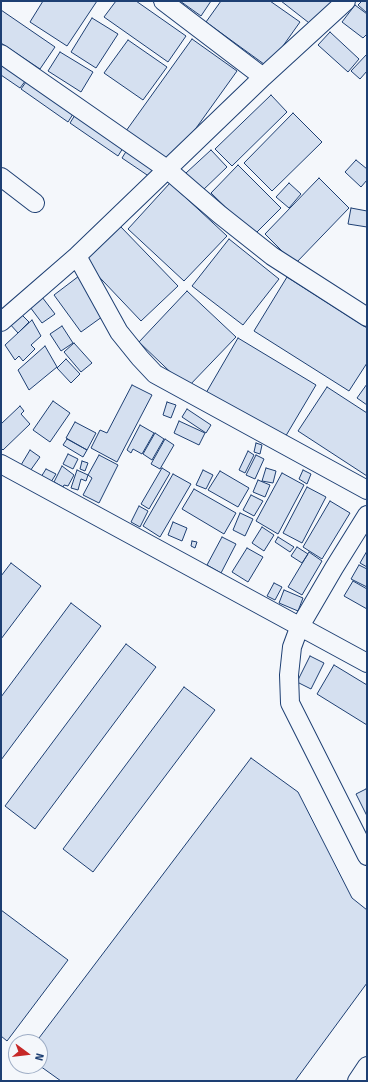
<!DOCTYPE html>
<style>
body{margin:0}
#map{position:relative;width:368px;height:1082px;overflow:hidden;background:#f4f7fb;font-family:"Fira Sans",sans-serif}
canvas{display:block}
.frame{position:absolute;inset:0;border:2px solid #1d3f73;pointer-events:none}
.north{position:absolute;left:8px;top:1034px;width:40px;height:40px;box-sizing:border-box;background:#f4f7fb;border:1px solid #9eadc5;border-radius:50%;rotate:105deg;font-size:11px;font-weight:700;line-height:16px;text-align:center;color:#1d3f73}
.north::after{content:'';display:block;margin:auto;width:14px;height:18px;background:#c62828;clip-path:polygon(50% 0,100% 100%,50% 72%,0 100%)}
</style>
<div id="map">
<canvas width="368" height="1082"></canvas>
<div class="frame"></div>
<div class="north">N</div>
</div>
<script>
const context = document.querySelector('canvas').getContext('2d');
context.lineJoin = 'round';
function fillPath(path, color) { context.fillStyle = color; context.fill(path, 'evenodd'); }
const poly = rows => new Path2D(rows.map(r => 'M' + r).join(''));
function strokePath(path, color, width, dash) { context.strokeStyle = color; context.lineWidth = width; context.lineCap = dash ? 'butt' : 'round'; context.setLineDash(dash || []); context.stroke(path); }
const building = poly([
 [43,1,97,1,67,46,30,22,43,1],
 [116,1,136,1,186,36,168,62,104,17,116,1],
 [180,1,211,1,201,16,180,1],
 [221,1,270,1,300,22,268,67,206,22,221,1],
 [281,1,333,1,313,26,281,1],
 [362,1,367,1,367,13,358,5,362,1],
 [355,5,367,14,367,34,363,38,342,22,355,5],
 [1,10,55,47,40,69,1,43,1,10],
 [92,18,118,34,96,68,71,52,92,18],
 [330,32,359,59,348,72,318,45,330,32],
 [192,39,237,71,171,163,126,131,192,39],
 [128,40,167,67,143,100,104,73,128,40],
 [60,52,93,72,81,92,48,71,60,52],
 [367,54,367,71,360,79,351,71,367,54],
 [1,62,26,80,20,88,1,75,1,62],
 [26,82,73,114,68,122,21,89,26,82],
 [271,95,287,112,232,166,215,149,271,95],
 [293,113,322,142,272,191,244,163,293,113],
 [75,115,123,148,118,156,70,123,75,115],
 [127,150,155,169,150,177,122,158,127,150],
 [211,150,227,167,202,191,186,173,211,150],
 [356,160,367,169,367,180,361,187,345,172,356,160],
 [238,165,281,208,254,235,211,193,238,165],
 [319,178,349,208,295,264,265,234,319,178],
 [170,183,227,236,184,281,128,229,170,183],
 [289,183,301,194,289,208,276,197,289,183],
 [351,208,367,211,367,227,348,224,351,208],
 [120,226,178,286,141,321,84,261,120,226],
 [229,239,279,279,243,325,192,286,229,239],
 [79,276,106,314,81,332,54,295,79,276],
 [287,277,367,328,367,363,349,391,254,331,287,277],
 [187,291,236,337,187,388,139,342,187,291],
 [42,297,55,314,42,323,30,307,42,297],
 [20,313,29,322,18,333,9,323,20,313],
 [32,320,41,336,31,345,35,349,23,361,19,356,15,360,5,345,32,320],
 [62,326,73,343,61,351,50,334,62,326],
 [238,338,316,385,284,439,206,393,238,338],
 [74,343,92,363,81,372,64,352,74,343],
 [45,346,57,367,29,390,18,370,45,346],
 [66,359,80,374,71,383,57,368,66,359],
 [367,384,367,405,357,398,367,384],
 [132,385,152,395,117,462,91,448,100,430,107,433,132,385],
 [327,387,367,413,367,476,298,431,327,387],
 [53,401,70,413,50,442,33,430,53,401],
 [167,402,176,405,171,418,163,415,167,402],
 [20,406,24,411,21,414,30,424,3,450,1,448,1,424,20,406],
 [187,409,211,425,206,433,182,417,187,409],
 [179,421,205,433,199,445,174,433,179,421],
 [75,422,96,433,87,450,66,438,75,422],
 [140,425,154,433,142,454,133,449,131,453,127,450,140,425],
 [155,433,164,439,152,460,143,454,155,433],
 [67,439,87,450,83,457,63,445,67,439],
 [165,439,174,445,160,469,151,464,165,439],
 [256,443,262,445,260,454,254,452,256,443],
 [30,450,40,457,30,471,21,465,30,450],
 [248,451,254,455,245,473,239,470,248,451],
 [68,454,78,459,73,469,63,464,68,454],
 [99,455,118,465,99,503,83,495,92,478,88,475,99,455],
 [256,455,264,459,255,479,246,475,256,455],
 [82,461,88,463,85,471,80,469,82,461],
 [62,466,74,475,68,486,64,485,63,487,54,482,62,466],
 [162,468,170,473,149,509,141,504,162,468],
 [266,468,276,471,273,483,262,481,266,468],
 [46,469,56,474,51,482,41,477,46,469],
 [77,470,88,475,86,481,81,479,78,490,71,488,77,470],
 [203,470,213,475,206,489,196,485,203,470],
 [303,470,311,474,307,484,299,479,303,470],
 [220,471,249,488,238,507,208,490,220,471],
 [282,473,304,485,278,534,256,521,282,473],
 [173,474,191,484,160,537,143,526,173,474],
 [258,480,270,485,265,497,253,492,258,480],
 [307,487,326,497,302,543,283,533,307,487],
 [194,489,236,513,224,534,182,509,194,489],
 [251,495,263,501,254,516,243,510,251,495],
 [330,501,350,513,322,559,303,547,330,501],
 [139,506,148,511,140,527,131,522,139,506],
 [240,513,253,519,245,536,233,530,240,513],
 [173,522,187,528,182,541,168,535,173,522],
 [262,527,274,535,264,551,252,543,262,527],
 [222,537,236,544,221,573,207,565,222,537],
 [278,537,294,547,290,552,275,542,278,537],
 [192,541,197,542,195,548,191,546,192,541],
 [297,547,308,554,302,563,291,556,297,547],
 [247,548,263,557,248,582,232,572,247,548],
 [367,551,367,567,360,563,367,551],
 [309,552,322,561,302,595,288,587,309,552],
 [11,563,41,586,1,639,1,576,11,563],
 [359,565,367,569,367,587,351,579,359,565],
 [353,581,367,589,367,609,344,596,353,581],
 [274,583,282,587,275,600,267,596,274,583],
 [284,590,303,598,298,611,279,603,284,590],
 [71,603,101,626,1,760,1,697,71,603],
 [126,644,156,667,35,829,5,806,126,644],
 [310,656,324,663,311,689,297,682,310,656],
 [334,665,367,685,367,725,317,694,334,665],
 [184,687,215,710,93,872,63,849,184,687],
 [251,758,298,792,352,898,367,910,367,983,295,1081,61,1081,40,1066,40,1042,36,1042,251,758],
 [366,789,367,790,367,816,356,794,366,789],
 [1,910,68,960,7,1041,1,1036,1,910]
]);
const minor = poly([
 [163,1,263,77],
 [1,54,168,170,219,214,272,256,367,317],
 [1,177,35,203],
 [77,256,119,332,140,358,155,374,367,490],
 [1,322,77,256,263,77,346,1],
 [1,464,367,663],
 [367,515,334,568,299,628,292,647,289,675,290,703,367,856],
 [357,1081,367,1066]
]);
fillPath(building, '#d5e0f0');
strokePath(building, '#1d3f73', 1);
strokePath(minor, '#1d3f73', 20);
strokePath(minor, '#f4f7fb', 18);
</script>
